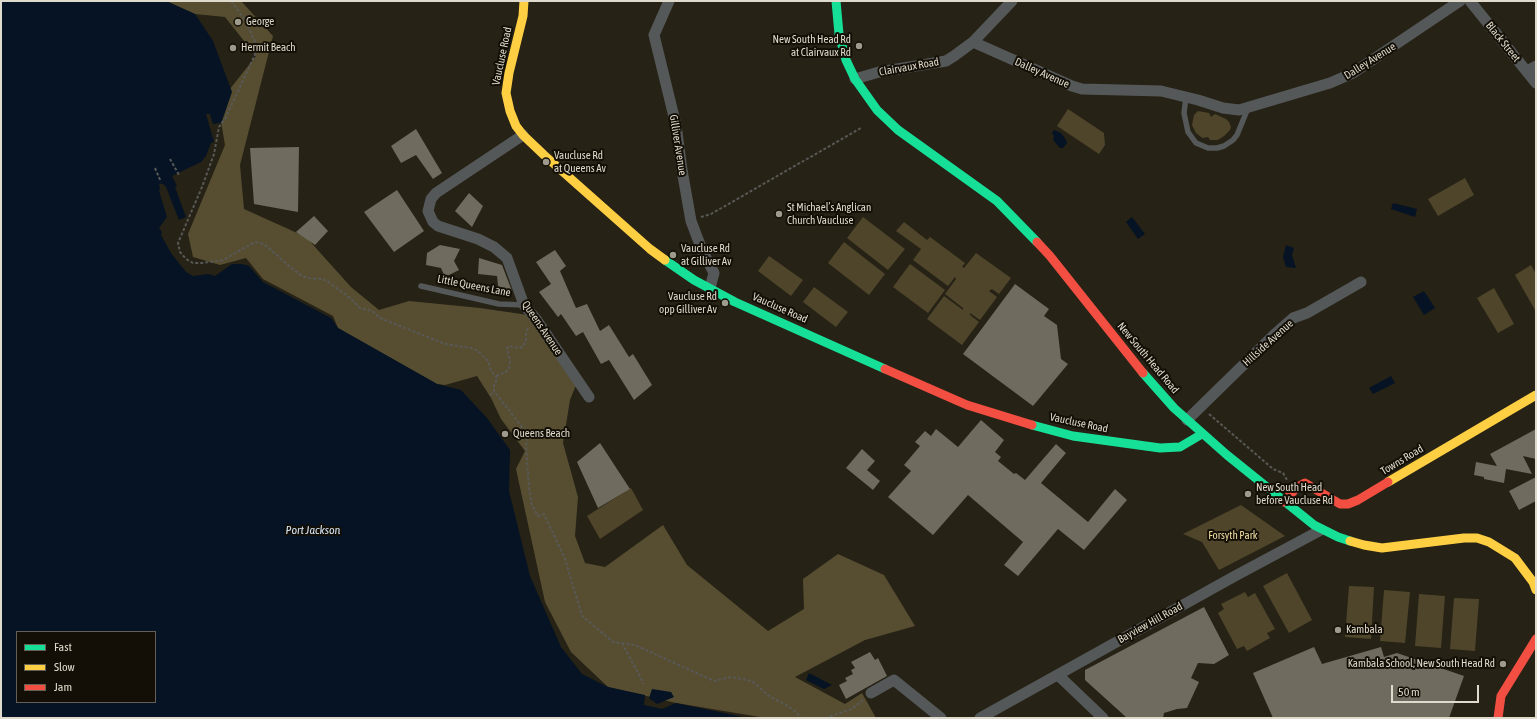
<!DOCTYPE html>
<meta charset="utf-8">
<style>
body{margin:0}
#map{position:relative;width:1537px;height:719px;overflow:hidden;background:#262215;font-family:"Asap Condensed",sans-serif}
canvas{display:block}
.frame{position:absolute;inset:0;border:2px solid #dfdacc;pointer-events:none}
.legend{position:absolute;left:16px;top:631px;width:140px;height:72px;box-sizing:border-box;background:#130f06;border:1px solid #656055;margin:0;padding:5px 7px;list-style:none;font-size:12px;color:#dfdacc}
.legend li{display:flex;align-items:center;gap:8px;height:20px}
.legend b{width:20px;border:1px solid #656055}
.scale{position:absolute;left:1391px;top:685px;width:88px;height:18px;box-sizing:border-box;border:2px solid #dfdacc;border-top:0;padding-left:5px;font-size:12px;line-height:14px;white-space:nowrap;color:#dfdacc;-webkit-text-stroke:3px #130f06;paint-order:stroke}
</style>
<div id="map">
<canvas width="1537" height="719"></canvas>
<div class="frame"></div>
<ul class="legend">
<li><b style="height:5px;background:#16e098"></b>Fast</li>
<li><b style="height:5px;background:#ffcf43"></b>Slow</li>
<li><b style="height:5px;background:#f24e42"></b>Jam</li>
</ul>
<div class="scale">50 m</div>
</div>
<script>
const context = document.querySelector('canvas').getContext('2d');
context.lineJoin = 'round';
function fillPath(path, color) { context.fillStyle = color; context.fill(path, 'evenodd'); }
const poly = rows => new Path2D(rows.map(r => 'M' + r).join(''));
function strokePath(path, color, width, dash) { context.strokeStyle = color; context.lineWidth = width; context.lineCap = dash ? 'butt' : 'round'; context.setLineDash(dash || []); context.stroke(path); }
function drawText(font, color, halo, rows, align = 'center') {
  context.font = font + ' "Asap Condensed",sans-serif'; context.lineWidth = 4; context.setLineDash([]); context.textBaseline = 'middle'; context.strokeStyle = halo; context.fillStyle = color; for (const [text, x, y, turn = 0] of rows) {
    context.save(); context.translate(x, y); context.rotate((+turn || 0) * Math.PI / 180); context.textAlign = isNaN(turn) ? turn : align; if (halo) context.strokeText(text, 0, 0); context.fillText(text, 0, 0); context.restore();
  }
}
const green = poly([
 [1068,109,1104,133,1105,145,1099,154,1057,126],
 [1198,111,1209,113,1211,117,1215,114,1226,119,1229,122,1231,127,1230,130,1224,136,1218,140,1210,140,1208,137,1203,138,1201,137,1196,133,1192,125,1194,115],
 [1465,178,1474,195,1438,216,1428,199],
 [863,217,905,249,888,270,847,238],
 [904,222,927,240,930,237,965,263,962,267,964,268,976,253,1011,278,999,294,992,289,989,291,997,297,980,320,970,313,970,315,979,322,962,345,927,319,944,296,963,310,963,308,945,294,956,279,955,277,948,286,913,260,921,249,896,231],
 [844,242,885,274,869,295,828,263],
 [769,256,803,280,791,296,758,271],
 [910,264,945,290,928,313,893,287],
 [1531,265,1536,274,1535,310,1515,275],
 [814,287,848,312,836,327,803,302],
 [1494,288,1514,324,1498,333,1477,298],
 [631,488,643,510,600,539,587,516],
 [1241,505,1285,536,1219,570,1202,542,1183,534],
 [1287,573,1312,620,1289,633,1263,586],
 [1349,586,1374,587,1371,639,1345,637],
 [1384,590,1410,592,1405,643,1380,641],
 [1245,592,1248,597,1255,593,1275,629,1267,633,1270,638,1247,651,1244,646,1237,649,1218,613,1224,609,1221,604],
 [1419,594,1445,596,1441,648,1415,646],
 [1454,598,1479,599,1475,651,1450,649]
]);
const forest = poly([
 [166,1,241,1,273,36,240,165,244,209,306,237,351,287,379,310,409,301,480,308,528,315,576,385,570,400,563,443,578,497,575,536,585,563,605,567,663,525,687,565,768,631,804,609,803,579,838,554,884,575,915,626,865,640,795,677,845,704,862,693,876,718,766,718,676,703,608,687,571,652,545,602,516,469,525,451,501,419,491,398,477,376,445,385,437,384,338,328,333,316,263,279,246,258,220,265,193,257,188,234,225,145,218,104,256,56,225,17,195,14]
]);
const water = poly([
 [1,1,166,1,195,14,213,41,232,92,222,121,220,123,213,124,210,114,206,114,214,142,211,143,206,156,201,162,172,176,177,186,175,187,186,217,179,220,166,187,163,184,159,184,160,190,159,191,167,217,159,228,162,232,161,235,171,253,186,272,193,276,208,274,215,276,232,264,242,264,249,266,263,282,331,318,338,328,437,384,461,390,487,418,510,450,509,491,530,576,561,647,582,674,608,687,645,695,644,705,662,709,676,703,748,718,1,718],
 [17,632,155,632,155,702,17,702],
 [1054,130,1061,133,1066,140,1067,143,1063,148,1060,148,1053,140,1054,136,1052,133],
 [1393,203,1417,209,1415,217,1391,209],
 [1132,217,1145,234,1138,239,1126,222],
 [1286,245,1294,248,1292,255,1296,268,1286,267,1283,257],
 [1424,291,1435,308,1424,315,1413,297],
 [1391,376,1395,383,1373,394,1369,388],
 [809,673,832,685,824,689,806,680],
 [652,689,671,692,674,697,657,704,649,698]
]);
const building = poly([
 [416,129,442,173,433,179,416,155,401,163,391,146],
 [299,147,298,212,254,204,250,148],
 [397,190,424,231,394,252,364,212],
 [469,193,483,206,472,227,455,211],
 [314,216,328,231,315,245,296,232],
 [440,245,460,249,454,261,459,270,445,277,441,268,426,265,427,253],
 [555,250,566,266,560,271,576,308,587,304,600,331,609,325,629,357,633,354,652,385,634,400,609,360,601,364,583,332,576,336,561,314,558,317,539,292,551,284,536,262],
 [479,258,502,265,512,291,499,294,497,276,478,274],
 [1015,284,1049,309,1044,316,1057,325,1061,359,1068,364,1033,406,963,354],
 [981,420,1004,440,995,452,1001,457,998,461,1014,474,1016,473,1025,480,1056,444,1066,453,1041,483,1088,522,1115,489,1127,500,1084,550,1058,529,1018,576,1004,565,1023,542,968,495,933,535,888,497,911,471,904,465,920,446,915,442,925,431,931,436,936,429,958,447],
 [1536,429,1536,459,1523,456,1532,474,1506,469,1504,483,1484,479,1484,477,1474,475,1476,462,1497,466,1490,454],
 [600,443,630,489,598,508,577,462],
 [862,449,875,461,867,470,880,481,873,490,846,468],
 [1536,477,1536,501,1519,510,1509,491],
 [1204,607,1229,655,1214,664,1198,663,1191,678,1199,682,1187,708,1177,709,1164,713,1163,718,1127,718,1085,680,1085,670],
 [1314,647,1322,664,1381,647,1384,657,1397,653,1464,676,1449,718,1273,718,1253,673],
 [870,652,875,660,878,658,887,676,846,699,839,685,847,681,845,678,853,674,851,670,855,668,851,662]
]);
const path = poly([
 [231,1,245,20,258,48,225,119,219,127,214,154,202,187,178,243,180,252,186,259,193,263,202,263,223,260,255,242,264,244,289,266,301,275,307,278,322,279,327,281,350,298,360,308,372,311,380,318,445,344,471,348,478,351,488,361,491,371,496,376,497,379,496,382,494,384,494,391,528,435,526,446,529,488,532,505,538,516,544,514,565,559,582,616,613,642,635,645,714,681,731,677,752,681,769,696,788,706,797,713,801,718],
 [170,159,179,175],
 [155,168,161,182],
 [701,217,711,214,861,128],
 [496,376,506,372,509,368,510,361,507,348,509,346,519,348,523,347,526,340,526,332,528,328],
 [490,395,495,392],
 [1209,414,1273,469,1283,473,1287,480],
 [622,643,644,684],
 [825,718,852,709,863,700]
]);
const lane = poly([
 [1186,97,1184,113,1188,132,1196,143,1208,148,1217,148,1224,146,1233,140,1237,135,1248,108],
 [421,286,499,304,524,305]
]);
const street = poly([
 [669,1,654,35,676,125,682,170,691,221,702,250,714,273,710,288],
 [1470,1,1536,83],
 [973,42,1072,86,1082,89,1161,91,1198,100,1223,108,1239,110,1330,83,1353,73,1460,1],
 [1527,71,1536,66],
 [855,79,879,72,946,61,954,56,973,42,1012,1],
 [523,135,436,193,431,199,428,211,433,222,438,226,478,239,494,247,507,258,524,305,536,319,589,397],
 [1187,420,1276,333,1293,318,1307,313,1361,282],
 [1058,675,1103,718],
 [871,693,894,680,941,718],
 [980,718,1235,576,1321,530]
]);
const fast = poly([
 [836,1,839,34,846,60,855,79,877,110,898,130,997,201,1037,242],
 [665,260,694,280,735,302,885,369],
 [1143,373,1174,408,1227,455,1314,525,1338,537,1350,541],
 [1032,425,1073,436,1160,448,1180,447,1202,434]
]);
const slow = poly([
 [524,1,523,16,509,73,506,93,510,111,516,126,523,135,544,155,650,249,665,260],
 [1388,482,1536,395],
 [1350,541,1364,545,1382,548,1464,538,1477,538,1489,542,1515,558,1533,582,1536,590]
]);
const jam = poly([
 [1037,242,1050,256,1143,373],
 [885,369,967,405,1032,425],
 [1284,502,1296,488,1305,483,1340,504,1348,504,1358,500,1388,482],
 [1498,718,1501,696,1536,639]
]);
const markers = [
 [238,22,4,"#9e9a8c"],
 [859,46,4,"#9e9a8c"],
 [233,48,4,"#9e9a8c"],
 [546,162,4,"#9e9a8c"],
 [779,214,4,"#9e9a8c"],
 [673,255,4,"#9e9a8c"],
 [725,303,4,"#9e9a8c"],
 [505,434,4,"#9e9a8c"],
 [1248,494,4,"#9e9a8c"],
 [1338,630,4,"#9e9a8c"],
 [1503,664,4,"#9e9a8c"]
];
const poiNames = [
 ["George",246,22],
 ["New South Head Rd",851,40,"right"],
 ["at Clairvaux Rd",851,53,"right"],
 ["Hermit Beach",241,48],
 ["Vaucluse Rd",554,156],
 ["at Queens Av",554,169],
 ["St Michael’s Anglican",787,208],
 ["Church Vaucluse",787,221],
 ["Vaucluse Rd",681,249],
 ["at Gilliver Av",681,262],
 ["Vaucluse Rd",717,297,"right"],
 ["opp Gilliver Av",717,310,"right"],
 ["Queens Beach",513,434],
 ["New South Head",1256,488],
 ["before Vaucluse Rd",1256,501],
 ["Kambala",1346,630],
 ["Kambala School, New South Head Rd",1495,664,"right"]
];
const streetNames = [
 ["Black Street",1503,42,51],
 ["Vaucluse Road",502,56,-78],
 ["Dalley Avenue",1370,61,-32],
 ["Clairvaux Road",909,67,-10],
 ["Dalley Avenue",1042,73,24],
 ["Gilliver Avenue",678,145,81],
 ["Little Queens Lane",474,286,11],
 ["Vaucluse Road",780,308,24],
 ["Queens Avenue",542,328,56],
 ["Hillside Avenue",1268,343,-42],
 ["New South Head Road",1148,358,50],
 ["Vaucluse Road",1079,423,12],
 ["Towns Road",1402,460,-31],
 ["Bayview Hill Road",1150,623,-29]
];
const parkNames = [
 ["Forsyth Park",1233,536]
];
const waterNames = [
 ["Port Jackson",313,530]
];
fillPath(green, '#4f452a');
fillPath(forest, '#574e32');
fillPath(water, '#051324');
fillPath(building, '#6f6b5e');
strokePath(path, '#585856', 2, [3, 2]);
strokePath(lane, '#555859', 5.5);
strokePath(street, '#555859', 11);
strokePath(fast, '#16e098', 9);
strokePath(slow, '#ffcf43', 9);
strokePath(jam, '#f24e42', 9);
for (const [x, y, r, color] of markers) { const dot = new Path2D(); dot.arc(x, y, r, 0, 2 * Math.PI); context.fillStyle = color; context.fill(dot); strokePath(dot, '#130f06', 1.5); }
drawText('11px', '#dfdacc', '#130f06', poiNames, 'left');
drawText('11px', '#dfdacc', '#130f06', streetNames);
drawText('11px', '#efdca3', '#130f06', parkNames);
drawText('italic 12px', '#d3e3f5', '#130f06', waterNames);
</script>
